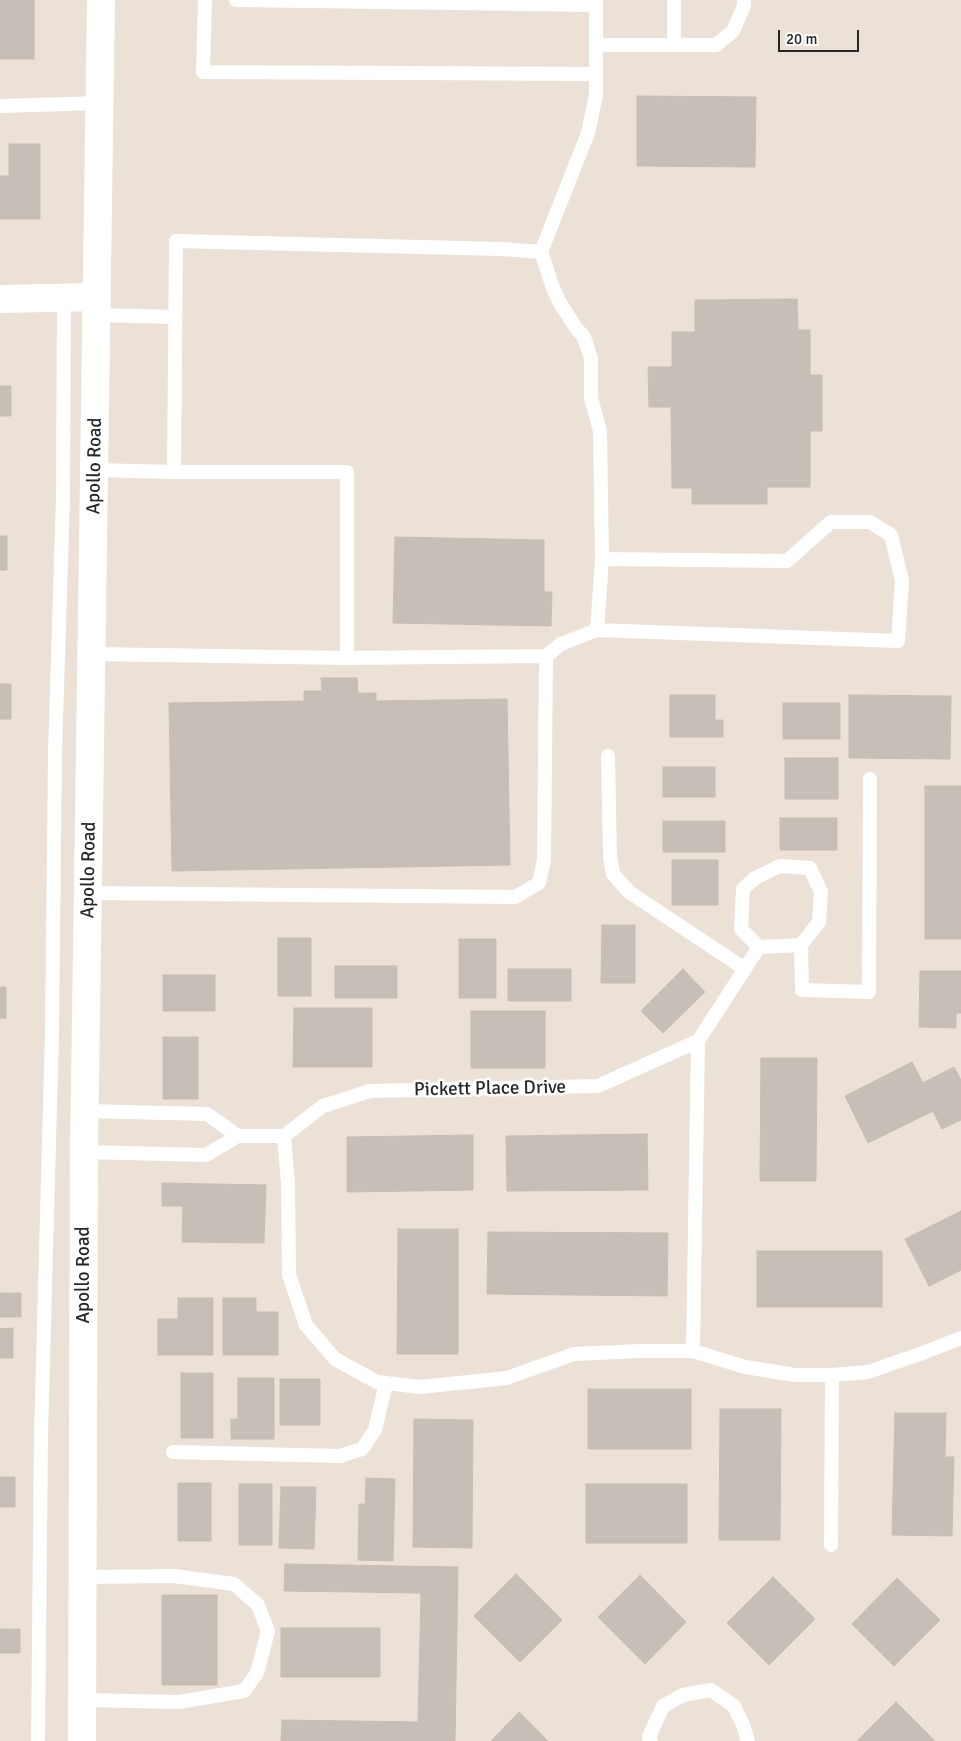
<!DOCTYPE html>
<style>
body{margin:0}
#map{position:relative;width:961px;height:1741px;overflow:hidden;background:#ece1d7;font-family:Signika,sans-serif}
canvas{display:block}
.scale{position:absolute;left:778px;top:30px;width:81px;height:22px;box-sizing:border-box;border:2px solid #272727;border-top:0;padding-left:6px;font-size:15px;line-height:18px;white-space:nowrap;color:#272727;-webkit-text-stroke:4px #fff;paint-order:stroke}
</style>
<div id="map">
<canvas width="961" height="1741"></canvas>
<div class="scale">20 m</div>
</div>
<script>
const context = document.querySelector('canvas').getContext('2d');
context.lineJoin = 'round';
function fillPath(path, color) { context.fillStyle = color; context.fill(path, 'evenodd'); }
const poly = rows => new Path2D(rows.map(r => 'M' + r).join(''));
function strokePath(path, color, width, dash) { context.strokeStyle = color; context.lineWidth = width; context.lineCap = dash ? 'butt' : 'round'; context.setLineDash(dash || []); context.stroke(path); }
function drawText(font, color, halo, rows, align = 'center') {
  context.font = font + ' Signika,sans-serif'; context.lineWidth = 5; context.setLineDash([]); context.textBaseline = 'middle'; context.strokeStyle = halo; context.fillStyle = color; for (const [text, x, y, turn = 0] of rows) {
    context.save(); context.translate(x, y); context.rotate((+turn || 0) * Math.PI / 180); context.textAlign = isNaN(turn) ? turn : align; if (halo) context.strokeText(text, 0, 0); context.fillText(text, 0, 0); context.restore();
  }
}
const building = poly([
 [0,0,34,0,34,59,0,59,0,0],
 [637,96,756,97,755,167,637,166,637,96],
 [9,144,40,144,40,219,0,219,0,176,9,176,9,144],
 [797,299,798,330,810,330,810,375,822,375,822,431,810,431,810,487,767,487,767,504,692,504,692,488,672,488,671,407,649,407,648,367,672,367,672,332,695,332,695,300,797,299],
 [0,386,11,386,11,416,0,416,0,386],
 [0,536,7,536,7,570,0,570,0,536],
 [395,537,544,540,544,592,552,592,551,626,393,623,395,537],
 [321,678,357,678,358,693,376,693,376,701,507,699,510,865,172,871,169,703,304,701,304,691,322,691,321,678],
 [0,684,11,684,11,719,0,719,0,684],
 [670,695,715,695,715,720,723,720,723,737,670,737,670,695],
 [849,695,951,696,950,759,849,758,849,695],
 [783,703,840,703,840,739,783,739,783,703],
 [785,758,838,758,838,799,785,799,785,758],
 [663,767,715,767,715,797,663,797,663,767],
 [925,786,961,786,961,939,925,939,925,786],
 [780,818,837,818,837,850,780,850,780,818],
 [663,821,725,821,725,852,663,852,663,821],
 [672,860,718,860,718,905,672,905,672,860],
 [602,925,635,925,635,983,601,983,602,925],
 [278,938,311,938,311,996,278,996,278,938],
 [459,939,496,939,496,998,459,998,459,939],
 [335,966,397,966,397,998,335,998,335,966],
 [508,969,571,969,571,1001,508,1001,508,969],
 [683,969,705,992,663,1033,641,1011,683,969],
 [920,971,961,971,961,1013,956,1013,956,1028,919,1027,920,971],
 [163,975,215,975,215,1011,163,1011,163,975],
 [0,987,6,987,6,1018,0,1018,0,987],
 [294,1008,372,1008,372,1067,293,1067,294,1008],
 [471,1011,545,1011,545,1068,471,1068,471,1011],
 [163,1037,198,1037,198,1099,163,1099,163,1037],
 [761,1058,817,1058,816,1181,760,1181,761,1058],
 [912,1062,923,1083,954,1067,961,1080,961,1120,942,1129,933,1111,868,1143,845,1096,912,1062],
 [647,1134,648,1190,507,1191,506,1136,647,1134],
 [473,1135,473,1190,347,1192,347,1137,473,1135],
 [162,1183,266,1185,264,1243,182,1242,183,1206,162,1206,162,1183],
 [961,1211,961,1270,929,1286,905,1239,961,1211],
 [398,1229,458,1229,458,1354,397,1354,398,1229],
 [488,1232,668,1233,667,1296,487,1294,488,1232],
 [757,1251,882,1251,882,1307,757,1307,757,1251],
 [0,1293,21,1293,21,1317,0,1317,0,1293],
 [178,1298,213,1298,213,1355,158,1355,158,1319,178,1319,178,1298],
 [223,1298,256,1298,256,1312,278,1312,278,1355,223,1355,223,1298],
 [13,1328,13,1358,0,1358,0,1329,13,1328],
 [181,1373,213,1373,213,1438,181,1438,181,1373],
 [238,1378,274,1378,274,1439,231,1439,231,1419,238,1419,238,1378],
 [280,1379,320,1379,320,1425,280,1425,280,1379],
 [588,1389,691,1389,691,1449,588,1449,588,1389],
 [720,1409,781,1409,780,1540,719,1540,720,1409],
 [895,1413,946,1413,945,1457,954,1457,952,1536,892,1535,895,1413],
 [414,1419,473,1420,472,1548,413,1547,414,1419],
 [0,1477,15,1477,15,1507,0,1507,0,1477],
 [366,1478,395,1479,393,1561,358,1560,359,1504,365,1504,366,1478],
 [178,1483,211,1483,211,1541,178,1541,178,1483],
 [239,1484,272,1484,272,1545,239,1545,239,1484],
 [586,1484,687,1484,687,1543,586,1543,586,1484],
 [281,1487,316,1487,314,1549,279,1548,281,1487],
 [285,1564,458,1567,455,1741,281,1741,282,1720,418,1722,421,1593,284,1591,285,1564],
 [516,1574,562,1620,520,1662,474,1616,516,1574],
 [640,1575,686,1622,645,1664,598,1617,640,1575],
 [773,1577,815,1619,769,1665,727,1623,773,1577],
 [897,1578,940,1620,894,1666,852,1624,897,1578],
 [162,1595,217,1595,217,1685,162,1685,162,1595],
 [281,1628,380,1628,380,1677,281,1677,281,1628],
 [0,1629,20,1629,20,1653,0,1653,0,1629],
 [896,1702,935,1741,857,1741,896,1702],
 [519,1712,548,1741,491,1741,519,1712]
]);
const service = poly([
 [205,0,203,72,596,74],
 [236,0,596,5],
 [596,45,716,45,733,31,744,6,744,0],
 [674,45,674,0],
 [0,106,100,103],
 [541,252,588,133,596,95,596,0],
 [97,315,175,317],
 [174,472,176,241,502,249,541,252,553,288,560,303,576,328,584,337,591,358,591,398,600,431,602,559,787,561,831,522,870,522,891,535,902,581,898,641,597,630,561,644,546,656,347,658],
 [597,630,602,559],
 [92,654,347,658,347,472,174,472,95,470],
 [608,756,610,857,613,874,629,892,745,969],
 [88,893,515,897,539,883,544,860,546,656],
 [801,945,802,990,869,992,870,779],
 [85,1111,207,1114,238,1136],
 [284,1136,288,1183,289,1275,306,1325,335,1359,377,1382,420,1387,507,1378,574,1354,642,1351,693,1351,745,1367,795,1375,832,1375,868,1372,920,1354,961,1338],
 [284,1136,323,1106,370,1091,598,1086,698,1041,759,947,801,945,819,922,821,892,810,868,780,866,755,878,743,889,741,929,759,947],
 [84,1152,206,1155,238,1136,284,1136],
 [693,1351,698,1041],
 [173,1452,340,1456,362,1449,375,1430,386,1383],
 [831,1545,832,1375],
 [82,1700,179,1702,244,1691,257,1673,268,1631,258,1605,234,1584,174,1576,82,1577],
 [38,1741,41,1436,52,1032,55,753,63,498,64,298],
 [651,1741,649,1737,663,1706,683,1695,711,1690,734,1706,743,1725,748,1741]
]);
const minor = poly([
 [0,299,97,297]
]);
const tertiary = poly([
 [82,1741,84,1152,101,0]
]);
const streetNames = [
 ["Apollo Road",95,466,-89],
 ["Apollo Road",89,870,-89],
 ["Pickett Place Drive",490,1089,-1],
 ["Apollo Road",84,1275,-90]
];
fillPath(building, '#c7beb7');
strokePath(building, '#c7bdb1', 1);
strokePath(service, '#fff', 14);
strokePath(minor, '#fff', 28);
strokePath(tertiary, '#fff', 28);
drawText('19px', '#272727', '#fff', streetNames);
</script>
